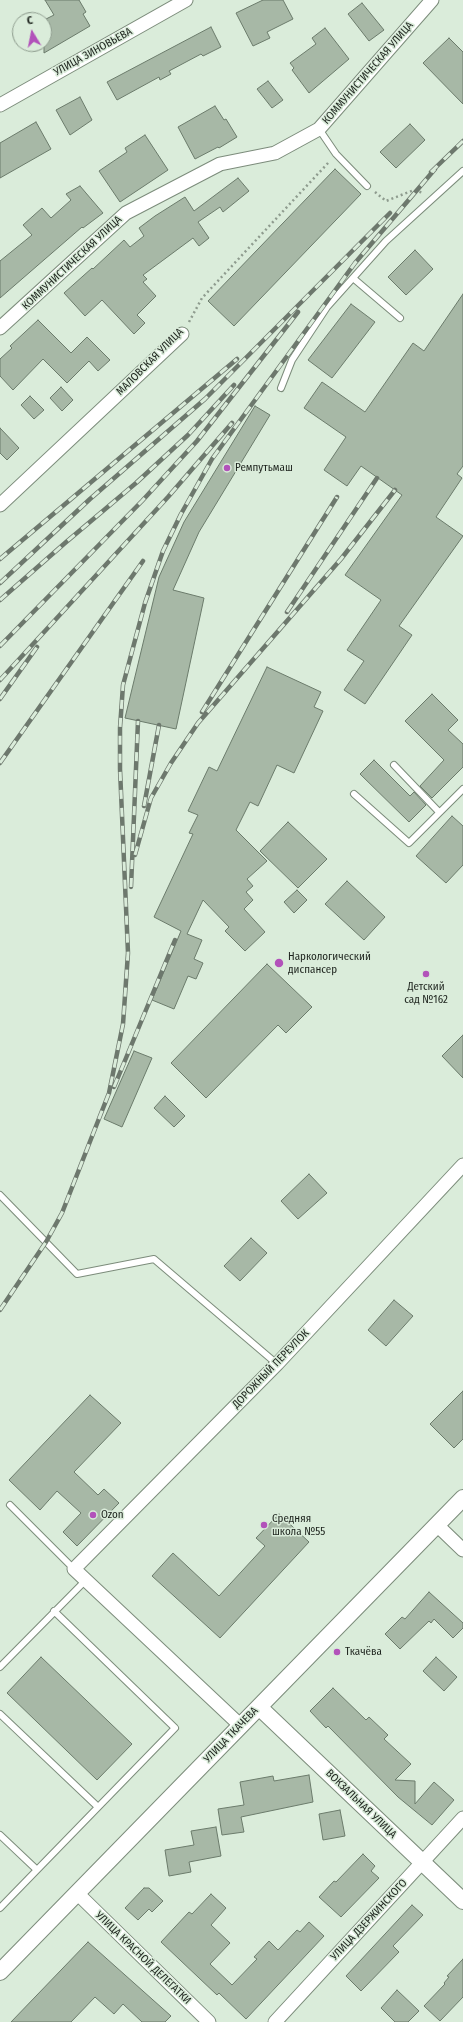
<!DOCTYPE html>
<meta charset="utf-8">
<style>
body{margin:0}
#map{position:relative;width:463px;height:2022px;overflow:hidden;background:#daecda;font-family:"Fira Sans Condensed",sans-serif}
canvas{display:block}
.north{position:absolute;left:12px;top:12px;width:40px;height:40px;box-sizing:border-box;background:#daecda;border:1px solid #8e9c8e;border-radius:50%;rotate:350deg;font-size:11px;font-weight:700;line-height:16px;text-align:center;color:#1d231d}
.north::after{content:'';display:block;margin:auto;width:14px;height:18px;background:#b252ba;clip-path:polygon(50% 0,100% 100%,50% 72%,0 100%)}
</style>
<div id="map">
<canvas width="463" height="2022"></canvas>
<div class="north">С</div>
</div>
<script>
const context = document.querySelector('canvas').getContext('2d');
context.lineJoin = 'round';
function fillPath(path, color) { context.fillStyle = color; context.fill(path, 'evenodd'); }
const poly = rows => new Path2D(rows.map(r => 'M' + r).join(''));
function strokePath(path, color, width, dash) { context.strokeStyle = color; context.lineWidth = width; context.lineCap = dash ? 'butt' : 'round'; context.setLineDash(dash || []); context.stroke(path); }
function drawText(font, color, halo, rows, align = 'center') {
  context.font = font + ' "Fira Sans Condensed",sans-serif'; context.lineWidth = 3; context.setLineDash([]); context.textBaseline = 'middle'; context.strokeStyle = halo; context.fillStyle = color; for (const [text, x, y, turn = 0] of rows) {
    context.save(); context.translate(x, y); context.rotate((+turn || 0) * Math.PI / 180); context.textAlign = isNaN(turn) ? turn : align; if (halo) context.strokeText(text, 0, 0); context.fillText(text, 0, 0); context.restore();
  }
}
const building = poly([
 [45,0,79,0,86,12,83,14,90,26,44,53,44,20,54,15,45,0],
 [263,0,283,0,293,19,267,32,270,38,253,46,236,13,263,0],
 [362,3,384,30,369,41,348,14,362,3],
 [211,27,221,47,203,56,201,54,169,71,171,74,160,80,159,77,117,100,107,82,211,27],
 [325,28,349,59,309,93,292,70,294,68,290,63,316,44,312,38,325,28],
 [449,38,463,52,463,104,423,63,449,38],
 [268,81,283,100,272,108,257,89,268,81],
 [80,97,92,120,70,135,56,110,80,97],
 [215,106,224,120,226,119,237,137,219,148,218,147,195,159,178,127,215,106],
 [36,122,51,149,0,178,0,143,36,122],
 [410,124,425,140,396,168,380,152,410,124],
 [145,135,168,170,120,202,99,171,127,152,125,148,145,135],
 [335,169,361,194,234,326,208,301,335,169],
 [238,178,249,191,223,212,220,207,198,222,209,238,199,246,193,238,143,275,147,279,143,282,156,296,137,315,145,323,134,334,102,300,85,316,64,293,92,268,93,269,124,240,130,247,144,236,139,228,155,216,185,197,194,211,238,178],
 [80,186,103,213,83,228,82,227,0,298,0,261,32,235,23,225,42,208,51,218,71,200,66,194,80,186],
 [415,250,433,269,406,295,388,277,415,250],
 [463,294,463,466,457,474,462,478,436,517,463,536,399,626,412,635,365,704,344,690,364,661,347,650,381,600,345,575,402,495,361,466,347,486,324,470,346,437,304,408,322,382,365,412,413,343,424,351,463,294],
 [351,304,375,322,332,378,308,360,351,304],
 [38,320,71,353,87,337,110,360,98,371,89,361,67,383,43,359,13,390,0,376,0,359,12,348,10,346,38,320],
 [61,387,73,400,62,411,50,398,61,387],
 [30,396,44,410,34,419,21,405,30,396],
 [255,406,270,415,199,532,173,590,204,598,176,729,125,718,159,577,184,522,255,406],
 [0,428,19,448,7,460,0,453,0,428],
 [267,667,321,692,314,707,323,711,294,773,277,765,258,806,250,802,236,830,267,861,247,879,253,886,246,892,253,900,244,909,265,932,245,951,225,931,229,927,203,900,187,934,202,940,194,959,203,963,196,979,188,976,174,1009,152,1000,181,931,154,917,193,834,189,833,198,815,188,811,209,767,217,771,267,667],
 [432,694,458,720,448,730,463,744,463,767,432,798,420,786,444,760,405,721,432,694],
 [374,760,410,796,414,792,426,805,409,822,360,774,374,760],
 [452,816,463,826,463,865,446,883,416,856,452,816],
 [288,822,327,859,298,888,260,851,288,822],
 [347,881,385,917,364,940,325,904,347,881],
 [297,890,307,900,294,913,284,902,297,890],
 [267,964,312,1007,286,1033,278,1025,206,1098,171,1063,267,964],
 [463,1035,463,1078,442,1056,463,1035],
 [134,1051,152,1058,122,1127,104,1119,134,1051],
 [165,1096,185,1116,174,1127,154,1108,165,1096],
 [309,1174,327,1193,298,1219,281,1201,309,1174],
 [251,1238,267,1253,240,1281,224,1266,251,1238],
 [394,1300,413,1316,386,1346,368,1330,394,1300],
 [463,1391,463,1439,454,1448,430,1424,463,1391],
 [90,1395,121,1423,74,1472,98,1495,104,1489,119,1503,77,1546,63,1532,81,1513,57,1491,40,1510,9,1480,90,1395],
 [279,1514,309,1542,220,1638,152,1576,173,1553,219,1596,265,1546,256,1538,279,1514],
 [429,1592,463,1623,463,1628,453,1638,434,1619,431,1623,429,1621,400,1649,385,1634,402,1617,405,1619,429,1592],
 [41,1657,132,1744,97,1780,7,1693,41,1657],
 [436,1657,457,1677,444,1691,423,1671,436,1657],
 [333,1688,366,1720,369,1717,388,1735,384,1739,411,1764,395,1780,415,1781,415,1804,434,1782,454,1800,432,1825,398,1797,328,1726,326,1728,310,1711,333,1688],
 [309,1775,313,1802,241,1817,244,1832,222,1835,218,1809,244,1805,240,1782,273,1776,274,1781,309,1775],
 [340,1810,345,1836,323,1840,319,1814,340,1810],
 [216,1827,221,1856,189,1862,191,1872,169,1876,165,1850,194,1845,191,1831,216,1827],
 [363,1854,375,1866,371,1871,379,1878,341,1917,319,1897,334,1881,336,1882,363,1854],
 [144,1888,149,1888,163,1901,152,1912,149,1909,138,1920,125,1908,144,1888],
 [211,1894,226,1908,211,1925,230,1943,210,1964,232,1985,257,1959,254,1957,269,1941,278,1950,297,1930,300,1932,309,1922,324,1936,246,2019,219,1993,217,1995,161,1942,189,1912,192,1914,211,1894],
 [412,1905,423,1915,393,1946,399,1952,361,1991,346,1976,412,1905],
 [88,1942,171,2016,165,2022,142,2022,123,2004,114,2014,95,1997,71,2022,11,2022,88,1942],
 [463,1959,463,1997,440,2021,424,2006,445,1984,444,1983,449,1977,447,1976,463,1959],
 [397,1990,419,2011,408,2022,395,2022,381,2008,397,1990]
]);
const path = poly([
 [375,192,386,201,414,190,423,193],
 [189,322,202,298,329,162]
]);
const service = poly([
 [319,129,336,154,367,186],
 [353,278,400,318],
 [281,388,292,360,327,307,386,241,463,171],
 [394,765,439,812],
 [354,794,409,843,463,789],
 [0,1195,77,1274,154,1259,277,1364],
 [10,1505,74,1569],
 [0,1667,85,1581],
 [0,1714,98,1807],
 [0,1835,37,1870],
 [0,1908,175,1728,54,1611]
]);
const minor = poly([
 [0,105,186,0],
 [0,328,126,213,220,164,275,153,319,129,432,0],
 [0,505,182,334],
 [437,1525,463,1550],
 [241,1726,74,1569,277,1364,463,1165],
 [77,1893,209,2022],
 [275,2022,463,1818]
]);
const tertiary = poly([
 [259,1707,463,1901],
 [0,1972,463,1498]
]);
const rail = poly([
 [431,172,463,141],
 [0,559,237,359],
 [0,583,90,499,205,399,390,213],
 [0,600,65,543,136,483,188,435,234,385],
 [287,612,377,478],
 [0,646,142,501,197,441,298,312],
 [0,680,168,497,232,423],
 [0,699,37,647],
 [202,712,337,497],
 [0,763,143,561],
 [144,806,159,725],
 [135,855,151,798,171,763,198,723,341,559,395,490],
 [131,887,138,721],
 [114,1087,175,940],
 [0,1310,46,1242,62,1213,109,1093,123,1024,128,953,120,769,120,728,123,685,145,603,163,551,181,514,212,459,355,263,435,169]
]);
const markers = [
 [227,468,4,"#b252ba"],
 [279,963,5,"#b252ba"],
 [426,974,4,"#b252ba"],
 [93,1515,4,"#b252ba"],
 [264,1525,4,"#b252ba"],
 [337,1652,4,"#b252ba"]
];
const streetNames = [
 ["УЛИЦА ЗИНОВЬЕВА",93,52,-29],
 ["КОММУНИСТИЧЕСКАЯ УЛИЦА",368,73,-49],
 ["КОММУНИСТИЧЕСКАЯ УЛИЦА",72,263,-43],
 ["МАЛОВСКАЯ УЛИЦА",150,362,-45],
 ["ДОРОЖНЫЙ ПЕРЕУЛОК",271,1369,-46],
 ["УЛИЦА ТКАЧЕВА",231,1735,-46],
 ["ВОКЗАЛЬНАЯ УЛИЦА",361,1804,44],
 ["УЛИЦА ДЗЕРЖИНСКОГО",369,1920,-47],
 ["УЛИЦА КРАСНОЙ ДЕЛЕГАТКИ",143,1958,44]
];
const poiNames = [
 ["Ремпутьмаш",235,468],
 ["Наркологический",288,957],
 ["диспансер",288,970],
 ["Детский",426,987,"center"],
 ["сад №162",426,1000,"center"],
 ["Ozon",101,1515],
 ["Средняя",272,1519],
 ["школа №55",272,1532],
 ["Ткачёва",345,1652]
];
fillPath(building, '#a7b8a6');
strokePath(building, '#6b7b6b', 1);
strokePath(service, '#7c8c7b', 8);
strokePath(minor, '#7c8c7b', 15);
strokePath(tertiary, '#7c8c7b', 18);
strokePath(path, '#8e9b8e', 2.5, [2, 3]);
strokePath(service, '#fff', 6);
strokePath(minor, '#fff', 13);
strokePath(tertiary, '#fff', 16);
strokePath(rail, '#6d786d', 4.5);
strokePath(rail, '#daecda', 3, [9]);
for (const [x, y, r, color] of markers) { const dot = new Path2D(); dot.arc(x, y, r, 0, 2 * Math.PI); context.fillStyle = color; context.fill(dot); strokePath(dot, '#daecda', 1.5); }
drawText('11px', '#1d231d', '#daecda', streetNames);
drawText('11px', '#1d231d', '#daecda', poiNames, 'left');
</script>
